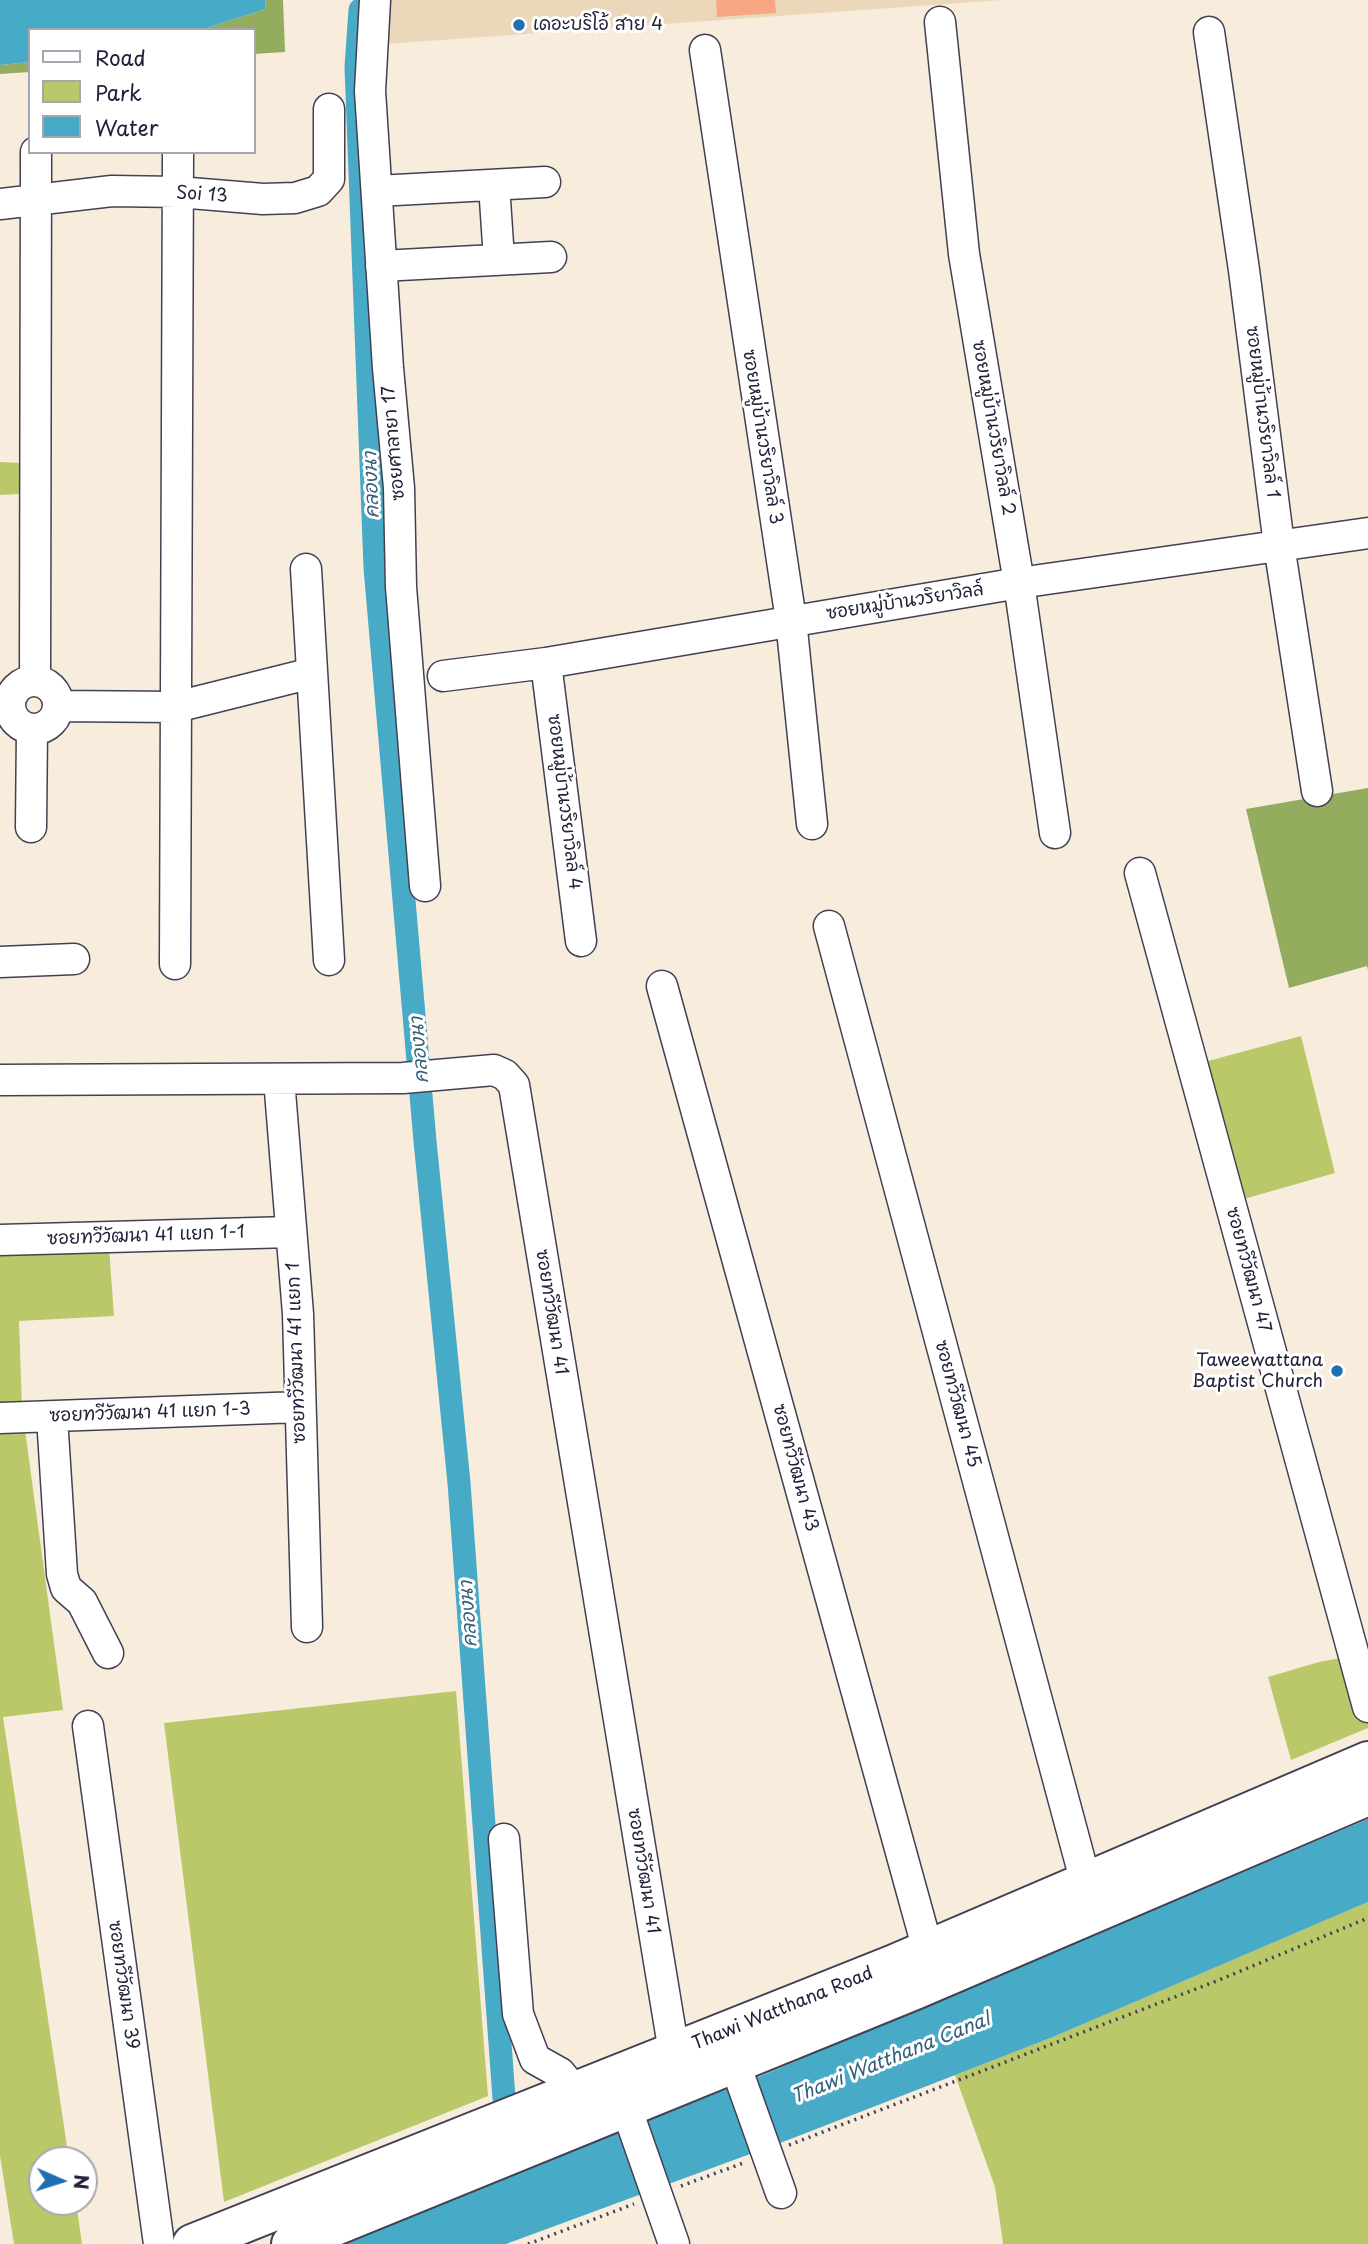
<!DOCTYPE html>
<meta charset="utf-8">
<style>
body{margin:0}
#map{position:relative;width:1368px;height:2244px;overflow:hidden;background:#f8eddd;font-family:"Playpen Sans",sans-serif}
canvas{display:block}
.legend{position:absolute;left:28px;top:28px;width:228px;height:126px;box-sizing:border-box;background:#fff;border:2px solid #a7a7b1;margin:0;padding:9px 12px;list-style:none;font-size:21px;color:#22223b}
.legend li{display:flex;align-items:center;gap:14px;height:35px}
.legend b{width:35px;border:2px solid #a7a7b1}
.north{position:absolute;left:28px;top:2146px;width:70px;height:70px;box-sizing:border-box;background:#fff;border:2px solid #a7a7b1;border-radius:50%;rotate:93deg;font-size:19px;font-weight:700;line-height:28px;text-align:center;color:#22223b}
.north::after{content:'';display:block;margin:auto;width:24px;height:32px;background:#1f6fb2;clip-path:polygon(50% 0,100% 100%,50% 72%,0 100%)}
</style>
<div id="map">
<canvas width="1368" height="2244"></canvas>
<ul class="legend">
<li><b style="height:9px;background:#fff"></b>Road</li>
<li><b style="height:19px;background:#bbc869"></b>Park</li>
<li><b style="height:19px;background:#47aac6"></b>Water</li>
</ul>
<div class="north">N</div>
</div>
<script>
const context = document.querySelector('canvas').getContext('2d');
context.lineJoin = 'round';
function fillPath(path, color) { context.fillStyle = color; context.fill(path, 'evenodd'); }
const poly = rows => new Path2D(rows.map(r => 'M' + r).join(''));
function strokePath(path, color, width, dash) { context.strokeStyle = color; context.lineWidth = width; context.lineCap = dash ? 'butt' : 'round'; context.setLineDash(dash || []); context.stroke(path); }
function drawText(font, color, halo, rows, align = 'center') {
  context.font = font + ' "Playpen Sans","Playpen Sans Thai",sans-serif'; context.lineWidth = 6; context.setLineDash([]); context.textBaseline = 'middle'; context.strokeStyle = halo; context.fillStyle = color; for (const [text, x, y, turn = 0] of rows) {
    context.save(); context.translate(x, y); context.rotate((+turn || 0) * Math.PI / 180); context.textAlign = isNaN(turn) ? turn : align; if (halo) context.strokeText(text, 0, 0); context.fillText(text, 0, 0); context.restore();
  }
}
const built = poly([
 [388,0,1003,0,385,44]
]);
const green = poly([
 [0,462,21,463,20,494,0,495],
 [1301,1036,1335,1173,1244,1199,1208,1061],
 [109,1247,114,1316,19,1321,22,1408,63,1710,3,1717,69,2160,42,2160,42,2202,76,2202,82,2244,14,2244,0,2156,0,1249],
 [1368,1653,1368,1728,1291,1760,1268,1677,1319,1662],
 [456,1691,488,2096,224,2202,164,1723],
 [1368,1902,1368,2244,1003,2244,995,2187,955,2075,1053,2037]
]);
const forest = poly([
 [265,0,283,0,285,52,254,54,254,30,200,30,266,9],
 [30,62,30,72,0,74,0,65],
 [1368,788,1368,970,1367,966,1289,988,1246,809]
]);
const water = poly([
 [0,0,265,0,266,9,200,30,30,30,30,62,0,65],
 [1368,1819,1368,1902,1053,2037,788,2140,506,2244,327,2244,756,2078]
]);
const canal = poly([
 [360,10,356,67,375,568,425,1141,459,1483,504,2098]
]);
const building = poly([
 [716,0,775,0,776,13,717,17]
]);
const path = poly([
 [789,2145,1219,1980,1368,1918],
 [681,2186,746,2162],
 [528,2244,634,2204]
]);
const minor = poly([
 [375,0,370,91,388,368,399,488,401,587,425,886],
 [940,22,964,254,1019,583,1055,833],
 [1209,32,1244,270,1279,545,1317,791],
 [705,50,791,620,812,824],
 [494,185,499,259],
 [377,191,545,182],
 [0,204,112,191,178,192,263,199,295,198,318,191,329,179,329,109],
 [381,266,551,257],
 [306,569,329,960],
 [546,663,581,941],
 [443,676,546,663,1019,583,1368,533],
 [35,680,36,152],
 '10 705a24 24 0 1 1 48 0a24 24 0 1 1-48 0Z',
 [58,706,176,707,312,673],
 [31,827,32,729],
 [1140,873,1368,1707],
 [829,926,1086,1883],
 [0,962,74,959],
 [175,964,178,152],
 [662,986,928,1950],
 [279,1079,298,1314,307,1627],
 [0,1080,403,1078,494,1070,505,1075,514,1085,674,2052],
 [0,1240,291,1232],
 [52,1417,62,1574,66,1588,82,1602,108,1653],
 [0,1418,300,1407],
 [88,1726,159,2244],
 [504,1839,518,2014,535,2059,560,2073,575,2091],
 [735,2064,781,2193],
 [626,2107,674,2244]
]);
const major = poly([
 [192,2244,892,1965,1368,1761],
 [291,2244,915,1990,1368,1796]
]);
const markers = [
 [519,25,7,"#1f6fb2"],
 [1337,1371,7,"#1f6fb2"]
];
const poiNames = [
 ["เดอะบริโอ้ สาย 4",533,25],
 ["Taweewattana",1323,1361,"right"],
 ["Baptist Church",1323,1382,"right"]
];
const streetNames = [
 ["Soi 13",202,195,4],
 ["ซอยหมู่บ้านวริยาวิลล์ 1",1262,412,83],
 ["ซอยหมู่บ้านวริยาวิลล์ 2",993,428,80],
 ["ซอยหมู่บ้านวริยาวิลล์ 3",762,437,81],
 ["ซอยศาลายา 17",394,443,-95],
 ["ซอยหมู่บ้านวริยาวิลล์",905,602,-9],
 ["ซอยหมู่บ้านวริยาวิลล์ 4",564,802,83],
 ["ซอยทวีวัฒนา 41 แยก 1-1",146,1236,-2],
 ["ซอยทวีวัฒนา 47",1248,1270,75],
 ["ซอยทวีวัฒนา 41",551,1312,81],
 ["ซอยทวีวัฒนา 41 แยก 1",297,1353,-92],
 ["ซอยทวีวัฒนา 45",957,1404,75],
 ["ซอยทวีวัฒนา 41 แยก 1-3",150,1413,-2],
 ["ซอยทวีวัฒนา 43",795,1468,75],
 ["ซอยทวีวัฒนา 41",643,1871,81],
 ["ซอยทวีวัฒนา 39",123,1985,82],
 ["Thawi Watthana Road",783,2009,-22]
];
const waterNames = [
 ["คลองนา",372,485,-92],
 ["คลองนา",420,1050,-95],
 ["คลองนา",469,1614,-94],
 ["Thawi Watthana Canal",891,2059,-22]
];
fillPath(built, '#ebd8ba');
fillPath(green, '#bbc869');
fillPath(forest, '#94ac5d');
fillPath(water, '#47aac6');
strokePath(canal, '#47aac6', 23);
fillPath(building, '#f8a785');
strokePath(minor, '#424053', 33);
strokePath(major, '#424053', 42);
strokePath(path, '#424053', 3.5, [2, 5]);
strokePath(minor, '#fff', 30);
strokePath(major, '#fff', 38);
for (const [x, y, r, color] of markers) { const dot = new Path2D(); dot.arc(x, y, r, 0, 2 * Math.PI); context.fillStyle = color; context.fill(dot); strokePath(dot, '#fff', 2.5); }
drawText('18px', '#22223b', '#fff', poiNames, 'left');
drawText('18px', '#22223b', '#fff', streetNames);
drawText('italic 19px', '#335f7a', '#fff', waterNames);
</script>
